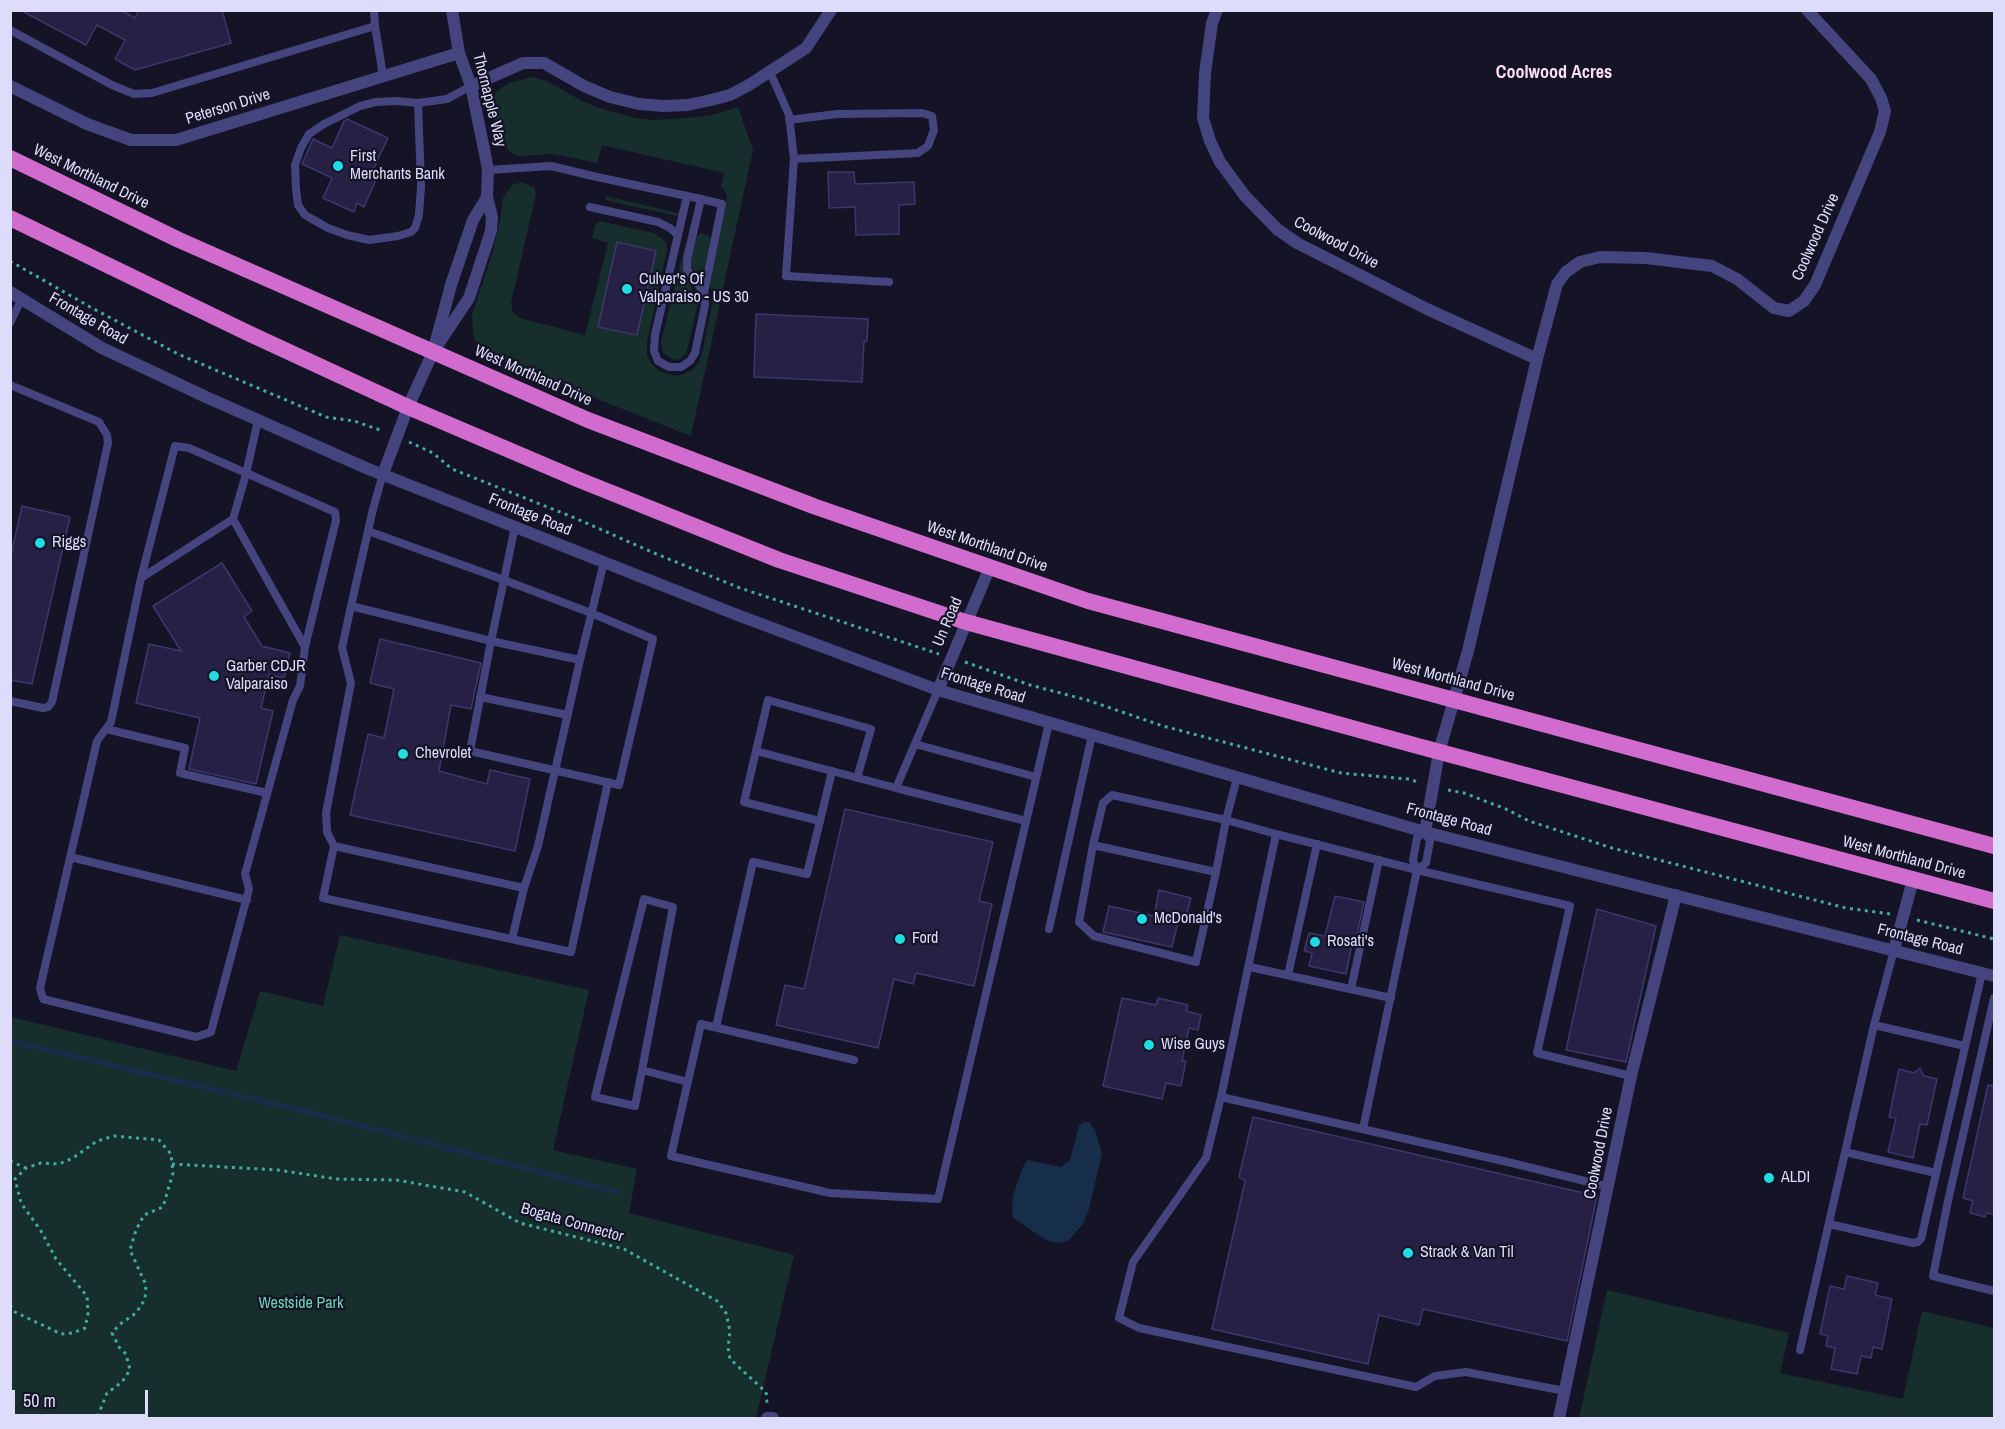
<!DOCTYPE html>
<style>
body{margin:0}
#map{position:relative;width:2005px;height:1429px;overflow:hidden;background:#151326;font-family:"Archivo Narrow",sans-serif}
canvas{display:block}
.frame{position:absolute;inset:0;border:12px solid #dddcfa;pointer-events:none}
.scale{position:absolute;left:12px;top:1390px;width:136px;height:27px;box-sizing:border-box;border:3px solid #dddcfa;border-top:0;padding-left:8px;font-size:18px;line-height:21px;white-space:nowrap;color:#dddcfa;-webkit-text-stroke:4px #151326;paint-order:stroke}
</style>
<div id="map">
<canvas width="2005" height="1429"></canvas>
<div class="frame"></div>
<div class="scale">50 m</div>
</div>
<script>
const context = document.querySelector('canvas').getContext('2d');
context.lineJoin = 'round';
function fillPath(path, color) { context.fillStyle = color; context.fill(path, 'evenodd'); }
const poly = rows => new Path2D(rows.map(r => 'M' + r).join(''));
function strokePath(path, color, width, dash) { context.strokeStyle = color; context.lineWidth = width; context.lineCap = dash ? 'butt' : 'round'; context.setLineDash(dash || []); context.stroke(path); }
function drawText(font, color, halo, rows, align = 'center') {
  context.font = font + ' "Archivo Narrow",sans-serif'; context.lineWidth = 4.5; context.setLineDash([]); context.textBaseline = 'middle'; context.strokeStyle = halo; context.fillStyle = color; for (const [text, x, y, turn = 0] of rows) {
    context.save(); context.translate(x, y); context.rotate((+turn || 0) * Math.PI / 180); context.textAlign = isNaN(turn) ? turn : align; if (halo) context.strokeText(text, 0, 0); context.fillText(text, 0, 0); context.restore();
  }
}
const green = poly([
 [532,77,547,81,582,101,599,108,636,118,654,120,698,117,720,113,738,107,753,150,691,436,506,363,487,352,476,342,473,333,472,315,492,255,500,220,503,198,512,185,522,182,534,187,536,194,511,303,513,312,520,318,585,335,608,243,592,238,595,225,600,221,654,233,666,242,667,250,647,342,647,356,652,364,659,371,674,376,684,374,692,370,699,362,702,353,713,300,710,283,727,198,725,191,721,187,724,173,602,145,597,163,553,154,518,156,513,154,499,141,492,100,497,91,509,83],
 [605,196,678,213,682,203,679,215,676,216,605,200],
 [688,233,682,263,698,304,686,354,678,360,672,359,663,353,661,342],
 [702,233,709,236,711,240,706,267,702,270,696,271,691,267,690,262,695,240,697,236],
 [340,935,589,990,553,1150,637,1169,629,1213,794,1255,756,1418,11,1418,11,1017,236,1071,260,991,323,1006],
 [1607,1290,1789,1333,1780,1373,1903,1399,1922,1311,1994,1328,1994,1418,1579,1418]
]);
const water = poly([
 [1083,1122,1089,1122,1095,1130,1102,1153,1089,1209,1083,1224,1069,1240,1059,1243,1046,1240,1013,1218,1012,1210,1013,1196,1022,1169,1027,1160,1061,1167,1070,1160,1079,1126]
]);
const stream = poly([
 [10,1041,312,1113,617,1192]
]);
const building = poly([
 [20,10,120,10,135,18,139,10,222,10,231,43,135,70,115,59,125,40,97,25,86,45,20,10],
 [347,119,388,138,373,170,379,173,364,207,357,203,354,212,323,198,332,178,302,164,313,139,332,148,344,121,347,119],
 [828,172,854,172,855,184,914,182,915,204,899,205,899,234,856,235,855,207,829,208,828,172],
 [617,242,656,251,637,335,598,327,617,242],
 [756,314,868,319,867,341,864,341,862,382,754,377,756,314],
 [22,506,70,517,32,684,10,680,10,559,22,506],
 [222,563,252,611,244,617,262,646,290,653,284,678,269,675,261,708,273,711,256,784,189,769,200,718,136,703,149,644,181,651,153,606,222,563],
 [380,639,481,663,471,709,451,705,439,771,487,784,490,770,530,779,515,851,350,815,368,734,384,738,394,689,370,683,380,639],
 [845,809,993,842,979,901,992,904,974,986,916,973,913,984,894,979,878,1048,776,1025,785,985,804,989,845,809],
 [1159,890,1191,898,1185,920,1179,918,1172,947,1103,932,1109,906,1154,916,1159,890],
 [1335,896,1364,902,1355,944,1352,944,1346,974,1309,966,1312,953,1304,951,1309,933,1325,936,1335,896],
 [1597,909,1656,926,1626,1062,1566,1050,1597,909],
 [1122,998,1156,1005,1158,998,1188,1005,1186,1011,1201,1015,1198,1030,1189,1028,1182,1061,1186,1061,1181,1086,1166,1083,1162,1099,1103,1086,1122,998],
 [1920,1068,1924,1076,1937,1079,1927,1125,1920,1124,1913,1158,1888,1152,1896,1118,1889,1117,1899,1069,1914,1073,1920,1068],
 [1988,1085,1995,1086,1995,1214,1986,1213,1985,1217,1970,1213,1973,1201,1963,1198,1988,1085],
 [1253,1117,1597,1196,1567,1341,1423,1309,1419,1325,1379,1315,1368,1364,1212,1329,1245,1181,1239,1177,1253,1117],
 [1847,1276,1878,1283,1875,1295,1892,1299,1882,1349,1873,1347,1871,1358,1861,1356,1857,1374,1831,1369,1835,1348,1826,1346,1828,1336,1820,1334,1830,1286,1844,1289,1847,1276]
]);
const path = poly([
 [10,261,92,308,178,354,326,417,354,421,383,431],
 [409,442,433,453,452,469,575,518,654,553,740,588,939,654],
 [965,662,1030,685,1087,700,1163,726,1341,773,1408,779,1418,782],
 [1448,790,1464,793,1506,809,1529,821,1612,848,1846,908,1890,914],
 [1917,920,1994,939],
 [10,1161,26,1168],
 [172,1164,278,1170,336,1179,396,1180,465,1192,520,1223,624,1249,717,1301,726,1313,730,1331,728,1348,730,1359,766,1392,767,1403],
 [10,1305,15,1312,61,1334,73,1333,85,1328,88,1314,87,1296,56,1259,41,1231,21,1203,15,1179,26,1168,41,1163,59,1164,73,1158,97,1141,114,1136,159,1140,171,1154,173,1173,163,1207,144,1215,136,1230,130,1250,146,1285,145,1299,136,1313,120,1324,112,1333,119,1347,126,1354,130,1370,122,1382,107,1393,97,1418]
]);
const service = poly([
 [375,26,383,76],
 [10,30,112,85,134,94,152,93,375,26,374,10],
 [770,72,789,115,794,159,786,276,889,282],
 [418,103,421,186,419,215,415,228,411,232,398,236,369,240,347,235,328,228,305,215,298,205,296,189,295,165,301,148,309,134,324,124,360,106,376,102,396,101,418,103,447,99,471,86],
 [789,120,837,114,922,113,932,116,934,130,928,146,918,153,794,159],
 [488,170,551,166,597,177,701,199,722,204,704,293,705,305,695,353,690,361,681,367,669,367,658,361,654,351,655,335,687,196],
 [701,199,687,259,687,269,704,293],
 [590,207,658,222,670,228,678,235],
 [10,323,22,298],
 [10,385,99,422,107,435,108,443,52,702,48,707,43,708,10,701],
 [383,474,373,509,351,606,491,641,580,660,604,562],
 [233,519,305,647,300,686,293,700,245,874,249,889,211,1032,196,1037,43,999,40,988,97,741,111,722,141,578,233,519,246,474,258,420],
 [368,531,504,580,591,613,653,639,619,785,470,751,491,641,504,580,515,526],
 [141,578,175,446,189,448,335,512,336,520,305,647],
 [351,606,342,648,351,683,326,813,327,832,334,846,323,898,571,952,608,782],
 [938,690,896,788,1026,821],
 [480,697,568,715],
 [106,729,185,748,180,773,267,793],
 [915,744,1036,777],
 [756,751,896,788],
 [820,821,832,771],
 [1276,834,1417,870,1570,906,1537,1053,1631,1076],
 [1093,845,1079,922,1094,936,1196,962,1216,872,1226,820,1112,795,1103,803,1093,845,1216,872],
 [334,846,524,888],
 [70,857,247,900],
 [1049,929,1092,735],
 [512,939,524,888,538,846,580,660],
 [1250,967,1391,998],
 [1288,975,1317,844],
 [1351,989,1379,860],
 [1994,998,1948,1201,1933,1276,1994,1291],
 [1874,1025,1965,1046],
 [716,1027,753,862,807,874,820,821,744,802,768,700,871,729,857,778],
 [854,1060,701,1024,671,1156,830,1193,938,1199,1049,723],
 [642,1070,673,907,644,899,595,1097,635,1106,642,1070,688,1082],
 [1221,1097,1276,834,1226,820,1237,778],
 [1363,1129,1417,870,1413,860,1417,838,1425,832,1430,841,1426,863,1417,870],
 [1845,1152,1936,1173],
 [1829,1224,1913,1243,1918,1242,1921,1239,1982,973],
 [1800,1350,1874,1025,1894,950],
 [1565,1391,1466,1372,1435,1376,1416,1387,1139,1328,1119,1318,1133,1262,1206,1158,1221,1097,1512,1163,1609,1187]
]);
const minor = poly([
 [1217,10,1212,23,1205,73,1203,118,1210,141,1220,162,1245,196,1277,229,1297,243,1427,309,1537,359],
 [10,86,87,124,131,140,176,140,459,53],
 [471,86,523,63,544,63,584,86,610,97,639,104,663,106,688,105,711,100,730,95,749,85,806,48,831,10],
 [10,292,102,348,206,397,366,468,740,616,938,690,1425,832,1994,976],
 [433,352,469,298,491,231,492,217,487,197,488,170,485,154,471,86,459,53,452,10],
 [383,474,408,407,433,352,451,285,473,220,487,197],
 [938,690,990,567],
 [1425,832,1439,752,1468,651,1537,359,1557,284,1566,272,1580,262,1600,257,1646,258,1712,266,1737,279,1774,308,1789,311,1804,301,1815,285,1880,132,1885,111,1881,98,1871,79,1807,10],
 [1894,950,1913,880],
 [767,1418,773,1418],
 [1559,1418,1631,1076,1676,895]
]);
const trunk = poly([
 [10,158,179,240,588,420,816,507,1088,601,1994,846],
 [10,218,250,334,408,407,577,479,779,560,966,622,1414,745,1994,901]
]);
const markers = [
 [338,166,6,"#20dbe2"],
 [627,289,6,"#20dbe2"],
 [40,543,6,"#20dbe2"],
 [214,676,6,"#20dbe2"],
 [403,754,6,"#20dbe2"],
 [1142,919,6,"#20dbe2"],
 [900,939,6,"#20dbe2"],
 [1315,942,6,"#20dbe2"],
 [1149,1045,6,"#20dbe2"],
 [1769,1178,6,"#20dbe2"],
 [1408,1253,6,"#20dbe2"]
];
const streetNames = [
 ["Thornapple Way",489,100,76],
 ["Peterson Drive",228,107,-17],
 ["West Morthland Drive",91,177,26],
 ["Coolwood Drive",1816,237,-66],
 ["Coolwood Drive",1336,243,28],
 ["Frontage Road",88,319,30],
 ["West Morthland Drive",533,376,24],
 ["Frontage Road",530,515,22],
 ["West Morthland Drive",987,547,19],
 ["Un Road",948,622,-67],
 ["West Morthland Drive",1453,680,15],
 ["Frontage Road",983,686,17],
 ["Frontage Road",1449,820,15],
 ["West Morthland Drive",1904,858,15],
 ["Frontage Road",1920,940,14],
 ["Coolwood Drive",1599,1153,-79],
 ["Bogata Connector",572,1223,16]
];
const poiNames = [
 ["First",350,157],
 ["Merchants Bank",350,175],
 ["Culver's Of",639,280],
 ["Valparaiso - US 30",639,298],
 ["Riggs",52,543],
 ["Garber CDJR",226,667],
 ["Valparaiso",226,685],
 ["Chevrolet",415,754],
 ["McDonald's",1154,919],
 ["Ford",912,939],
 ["Rosati's",1327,942],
 ["Wise Guys",1161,1045],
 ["ALDI",1781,1178],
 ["Strack & Van Til",1420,1253]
];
const parkNames = [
 ["Westside Park",301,1304]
];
const neighbourhoodNames = [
 ["Coolwood Acres",1554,73]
];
fillPath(green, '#172f2c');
fillPath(water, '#172e4a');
strokePath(stream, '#172e4a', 5);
fillPath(building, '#262144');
strokePath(building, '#3e366d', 1.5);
strokePath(path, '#40ab9e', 3, [3, 4.5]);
strokePath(service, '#44457f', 8);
strokePath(minor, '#44457f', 12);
strokePath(trunk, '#d16cce', 16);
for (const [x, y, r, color] of markers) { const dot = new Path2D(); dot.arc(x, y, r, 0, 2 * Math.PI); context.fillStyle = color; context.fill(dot); strokePath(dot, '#151326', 2); }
drawText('16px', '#dddcfa', '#151326', streetNames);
drawText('16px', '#dddcfa', '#151326', poiNames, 'left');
drawText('16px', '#70d2b3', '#151326', parkNames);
drawText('bold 18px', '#fbdef2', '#151326', neighbourhoodNames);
</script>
